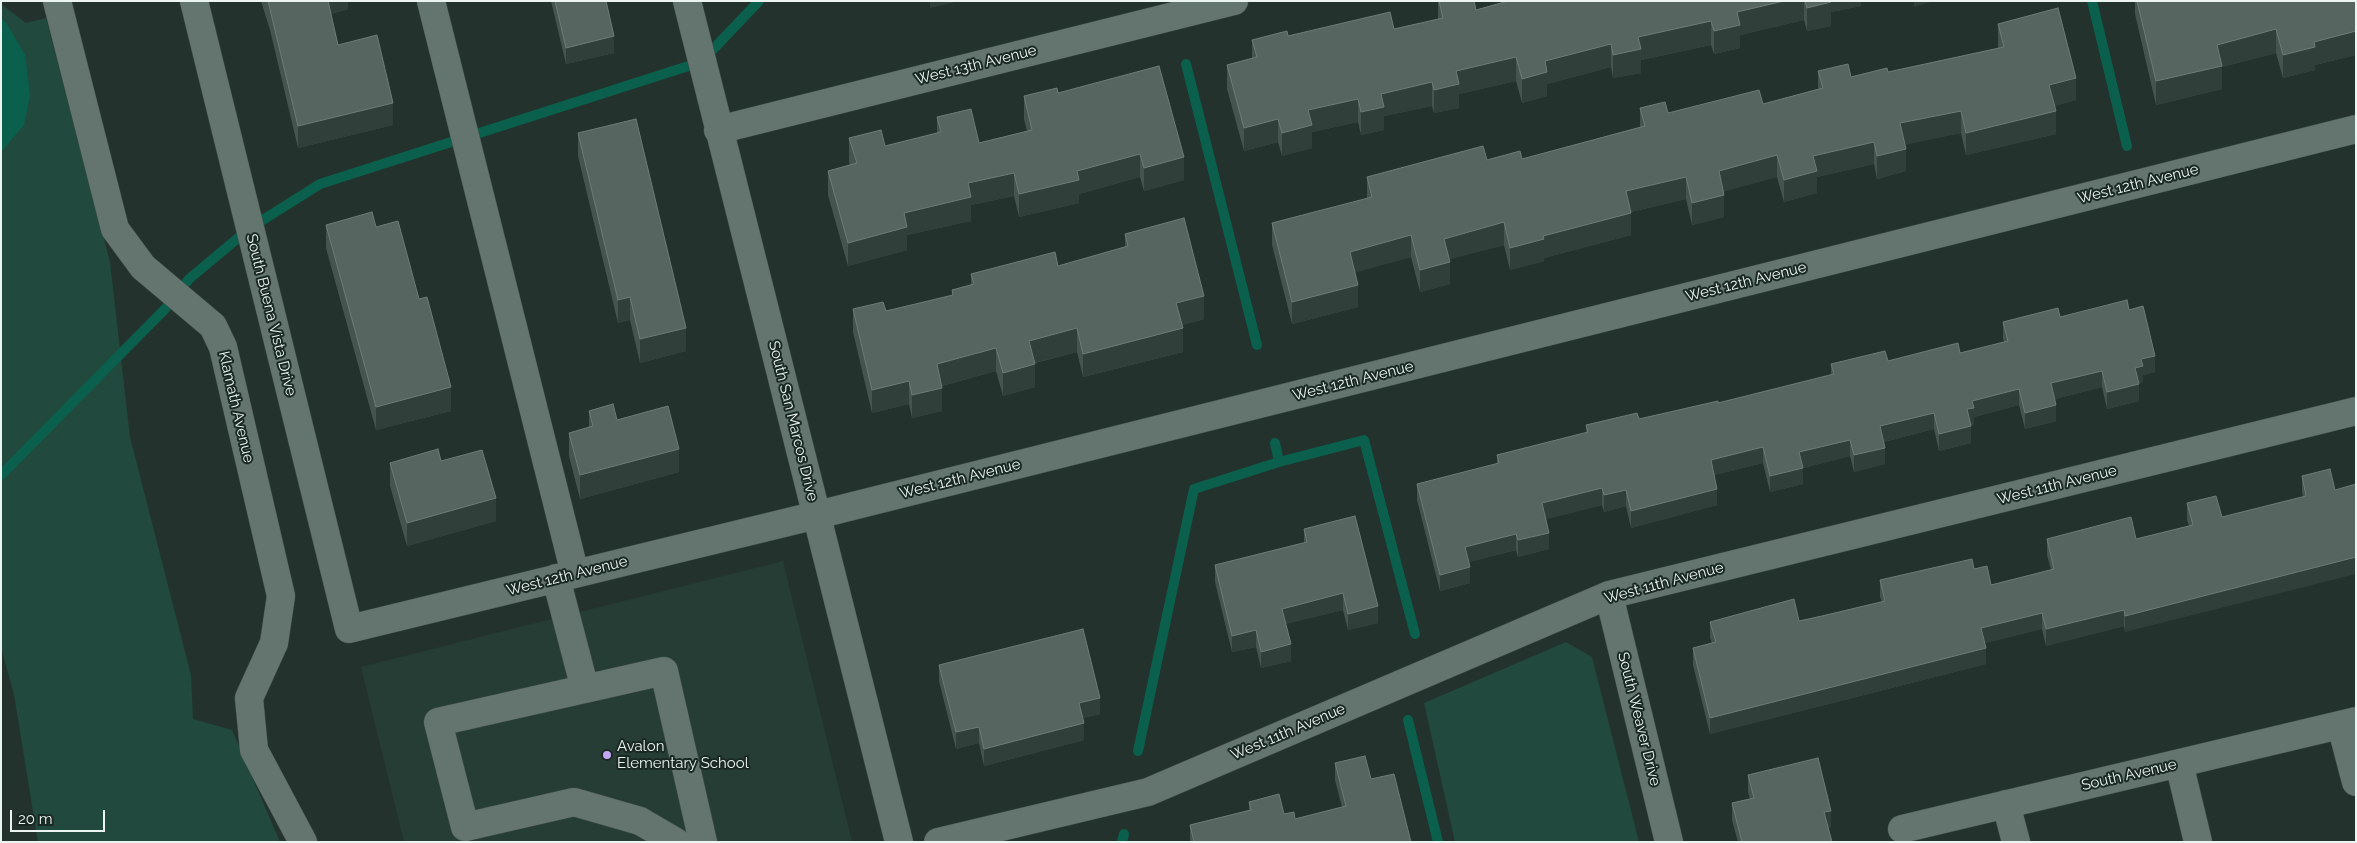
<!DOCTYPE html>
<style>
body{margin:0}
#map{position:relative;width:2357px;height:843px;overflow:hidden;background:#23322d;font-family:Raleway,sans-serif}
canvas{display:block}
.frame{position:absolute;inset:0;border:2px solid #eaf4f0;pointer-events:none}
.scale{position:absolute;left:10px;top:810px;width:95px;height:22px;box-sizing:border-box;border:2px solid #eaf4f0;border-top:0;padding-left:6px;font-size:15px;line-height:18px;white-space:nowrap;color:#eaf4f0;-webkit-text-stroke:4px #192823;paint-order:stroke}
</style>
<div id="map">
<canvas width="2357" height="843"></canvas>
<div class="frame"></div>
<div class="scale">20 m</div>
</div>
<script>
const context = document.querySelector('canvas').getContext('2d');
context.lineJoin = 'round';
function fillPath(path, color) { context.fillStyle = color; context.fill(path, 'evenodd'); }
const poly = rows => new Path2D(rows.map(r => 'M' + r).join(''));
function strokePath(path, color, width, dash) { context.strokeStyle = color; context.lineWidth = width; context.lineCap = dash ? 'butt' : 'round'; context.setLineDash(dash || []); context.stroke(path); }
function drawText(font, color, halo, rows, align = 'center') {
  context.font = font + ' Raleway,sans-serif'; context.lineWidth = 4; context.setLineDash([]); context.textBaseline = 'middle'; context.strokeStyle = halo; context.fillStyle = color; for (const [text, x, y, turn = 0] of rows) {
    context.save(); context.translate(x, y); context.rotate((+turn || 0) * Math.PI / 180); context.textAlign = isNaN(turn) ? turn : align; if (halo) context.strokeText(text, 0, 0); context.fillText(text, 0, 0); context.restore();
  }
}
const built = poly([
 [783,561,852,842,404,842,361,667]
]);
const green = poly([
 [1,4,26,23,46,18,110,262,130,437,191,675,193,719,232,730,280,842,38,842,14,695,1,647],
 [1566,642,1592,657,1639,842,1455,842,1424,703]
]);
const water = poly([
 [1,18,7,24,25,55,30,95,24,125,1,152]
]);
const stream = poly([
 [2092,1,2127,146],
 [1186,64,1257,345],
 [1275,443,1279,462],
 [1,475,165,309,189,279,250,228,320,184,701,62,759,1],
 [1408,720,1438,842],
 [1138,751,1194,489,1279,462,1364,440,1415,634],
 [1122,842,1124,834]
]);
const minor = poly([
 [57,1,115,229,143,267,213,326,223,347,281,596,274,643,249,698,254,750,303,842],
 [194,1,349,629,817,515,2356,129],
 [431,1,575,574],
 [687,1,899,842],
 [718,130,1234,1],
 [556,578,585,689],
 [1609,595,1669,842],
 [2341,725,2356,782],
 [2179,763,2198,842],
 [2006,804,2016,842],
 [1902,829,2356,721],
 [676,842,640,821,574,802,465,827,438,722,664,671,703,842],
 [938,842,1148,792,1609,595,2356,411]
]);
const wall = poly([
 [261,1,348,1,348,9,331,14,338,45,393,125,298,148,270,30],
 [551,1,606,1,614,53,566,64],
 [1438,1,1474,1,1476,10,1508,1,1861,1,1861,6,1831,12,1831,26,1807,31,1804,20,1740,35,1740,48,1714,54,1711,45,1641,60,1641,73,1613,78,1611,67,1547,84,1547,96,1522,103,1516,81,1459,94,1459,108,1434,113,1432,106,1384,116,1384,130,1361,135,1358,122,1312,132,1312,148,1282,156,1278,142,1244,151,1227,89,1227,65,1252,59,1252,40,1288,36,1394,29,1438,19],
 [2135,1,2356,1,2356,55,2315,65,2315,70,2283,78,2276,53,2222,67,2222,89,2156,105,2135,14],
 [1998,24,2076,100,2054,106,2056,134,1966,155,1961,133,1905,144,1906,171,1877,179,1874,164,1817,177,1817,193,1784,202,1777,177,1723,191,1724,217,1692,225,1686,199,1631,212,1631,235,1544,258,1544,261,1510,270,1504,245,1449,259,1450,284,1420,292,1411,257,1355,272,1358,307,1292,324,1272,245,1272,223,1367,199,1367,177,1487,160,1522,159,1640,127,1640,108,1668,113,1763,104,1818,89,1818,71,1851,77,1888,72,1998,48],
 [1058,93,1184,180,1144,191,1140,177,1079,194,1079,203,1019,217,1014,196,971,205,971,221,907,235,907,250,848,266,828,195,828,171,850,165,849,162,849,138,885,146,937,133,937,117,979,143,1027,131,1024,119,1024,96],
 [578,133,686,351,640,363,630,320,618,323,578,156],
 [326,225,376,227,419,299,451,411,376,430,326,248],
 [1125,234,1204,319,1182,325,1183,352,1083,377,1077,352,1035,363,1035,387,1003,396,996,371,942,386,942,411,912,418,909,404,872,413,853,332,853,309,886,311,952,296,952,290,971,285,971,274,1058,266,1125,247],
 [2129,310,2155,372,2143,375,2143,382,2139,383,2139,401,2107,409,2102,387,2055,399,2056,421,2025,429,2019,405,1974,417,1974,424,1971,425,1971,443,1939,451,1934,429,1884,442,1885,464,1854,472,1850,456,1803,468,1803,484,1770,492,1763,463,1714,475,1717,505,1631,528,1626,506,1604,512,1602,505,1546,519,1549,549,1518,557,1516,550,1469,562,1470,583,1440,591,1417,500,1417,484,1497,464,1497,455,1586,433,1586,425,1639,419,1718,403,1831,375,1831,364,1888,361,1960,353,2004,342,2003,338,2003,322],
 [589,411,617,420,679,472,580,499,569,456,569,433,589,427],
 [441,461,496,521,407,546,390,486,390,463],
 [2302,476,2335,490,2125,632,2124,626,2046,646,2042,629,1985,643,1986,664,1710,734,1693,665,1693,648,1712,643,1710,638,1710,622,1799,621,1822,616,1882,602,1880,597,1880,580,1974,569,1991,585,2051,570,2047,555,2047,539,2136,539,2189,526,2187,520,2187,503,2222,517,2303,497,2302,492],
 [1304,529,1378,623,1348,630,1343,610,1285,624,1291,661,1261,668,1256,647,1232,652,1215,582,1215,565,1304,543],
 [939,665,1100,714,1083,718,1084,740,984,766,979,743,956,749,939,681],
 [1335,763,1371,779,1411,842,1190,842,1190,825,1249,810,1249,802,1284,814,1295,819,1342,807,1335,780],
 [1748,775,1831,827,1828,828,1832,842,1738,842,1732,820,1732,803,1750,799,1748,792]
]);
const shadedWall = poly([
 [326,1,348,1,348,9,326,15],
 [930,1,960,1,930,8],
 [1784,1,1804,1,1804,20,1740,35,1740,48,1714,54,1714,31,1737,12],
 [1828,1,1861,1,1861,6,1831,12,1831,26,1807,31,1807,8],
 [1914,1,1934,1,1914,7],
 [1711,21,1711,45,1641,60,1641,73,1613,78,1613,55,1638,37],
 [2276,29,2276,53,2222,67,2222,89,2156,105,2156,81,2217,45],
 [2356,31,2356,55,2315,65,2315,70,2283,78,2283,55,2314,42],
 [614,36,614,53,566,64,566,48],
 [1611,44,1611,67,1547,84,1547,96,1522,103,1522,79,1545,61],
 [1516,57,1516,81,1459,94,1459,108,1434,113,1434,90,1456,71],
 [2076,78,2076,100,2049,108,2049,85],
 [1432,82,1432,106,1384,116,1384,130,1361,135,1361,112,1381,94],
 [1358,99,1358,122,1312,132,1312,148,1282,156,1282,133,1308,110],
 [393,103,393,125,298,148,298,126],
 [1961,111,1961,133,1900,146,1900,123],
 [2056,111,2056,134,1966,155,1966,133],
 [1278,119,1278,142,1244,151,1244,128],
 [1874,142,1874,164,1817,177,1817,193,1784,202,1784,180,1813,156],
 [1906,149,1906,171,1877,179,1877,156],
 [1140,154,1140,177,1079,194,1079,203,1019,217,1019,194,1077,171],
 [1777,155,1777,177,1719,193,1719,171],
 [1184,157,1184,180,1144,191,1144,168],
 [1014,173,1014,196,971,205,971,221,907,235,907,250,848,266,848,243,904,213,968,183],
 [1686,177,1686,199,1626,213,1626,191],
 [1724,195,1724,217,1692,225,1692,203],
 [1631,213,1631,235,1544,258,1544,261,1510,270,1510,248,1543,236],
 [1504,222,1504,245,1444,261,1444,239],
 [1411,235,1411,257,1350,274,1350,252],
 [1450,262,1450,284,1420,292,1420,270],
 [1358,285,1358,307,1292,324,1292,302],
 [1204,296,1204,319,1176,327,1176,303],
 [630,297,630,320,618,323,618,300],
 [686,328,686,351,640,363,640,339],
 [1077,328,1077,352,1029,364,1029,341],
 [1183,328,1183,352,1083,377,1083,354],
 [996,348,996,371,937,387,937,364],
 [2155,356,2155,372,2143,375,2143,382,2135,384,2135,368,2141,359],
 [1035,364,1035,387,1003,396,1003,373],
 [2102,371,2102,387,2051,400,2051,383],
 [909,381,909,404,872,413,872,390],
 [2139,384,2139,401,2107,409,2107,392],
 [451,387,451,411,376,430,376,407],
 [942,388,942,411,912,418,912,395],
 [2019,389,2019,405,1974,417,1974,424,1967,426,1967,409,1972,401],
 [2056,405,2056,421,2025,429,2025,413],
 [1934,413,1934,429,1880,443,1880,426],
 [1971,426,1971,443,1939,451,1939,434],
 [1850,440,1850,456,1803,468,1803,484,1770,492,1770,476,1799,452],
 [1763,447,1763,463,1711,476,1711,460],
 [1885,448,1885,464,1854,472,1854,455],
 [679,449,679,472,580,499,580,475],
 [1602,488,1602,505,1542,520,1542,503],
 [1717,489,1717,505,1631,528,1631,511],
 [1626,490,1626,506,1604,512,1604,495],
 [496,498,496,521,407,546,407,523],
 [1549,533,1549,549,1518,557,1518,540],
 [1516,534,1516,550,1465,563,1465,547],
 [2356,557,2356,574,2125,632,2125,616],
 [1470,567,1470,583,1440,591,1440,575],
 [1343,593,1343,610,1282,625,1282,609],
 [1378,606,1378,623,1348,630,1348,614],
 [2124,610,2124,626,2046,646,2046,629],
 [2042,613,2042,629,1981,644,1981,628],
 [1256,630,1256,647,1232,652,1232,636],
 [1291,644,1291,661,1261,668,1261,652],
 [1986,648,1986,664,1710,734,1710,718],
 [1100,698,1100,714,1079,719,1079,703],
 [1084,723,1084,740,984,766,984,749],
 [979,727,979,743,956,749,956,732],
 [1831,811,1831,827,1824,829,1824,812]
]);
const building = poly([
 [268,1,328,1,338,45,377,35,393,103,298,126,268,1],
 [555,1,606,1,614,36,566,48,555,1],
 [1439,1,1474,1,1476,10,1508,1,1784,1,1737,12,1740,25,1714,31,1711,21,1638,37,1641,49,1613,55,1611,44,1545,61,1547,72,1522,79,1516,57,1456,71,1459,84,1434,90,1432,82,1381,94,1384,107,1361,112,1358,99,1308,110,1312,125,1282,133,1278,119,1244,128,1227,65,1257,57,1252,40,1287,31,1288,36,1390,12,1394,29,1443,18,1439,1],
 [1805,1,1831,1,1831,2,1807,8,1805,1],
 [2137,1,2356,1,2356,31,2314,42,2315,47,2283,55,2276,29,2217,45,2222,66,2156,81,2137,1],
 [2058,8,2076,78,2049,85,2056,111,1966,133,1961,111,1900,123,1906,149,1877,156,1874,142,1813,156,1817,171,1784,180,1777,155,1719,171,1724,195,1692,203,1686,177,1626,191,1631,213,1543,236,1544,239,1510,248,1504,222,1444,239,1450,262,1420,270,1411,235,1350,252,1358,285,1292,302,1272,223,1372,197,1367,177,1483,146,1487,160,1520,151,1522,159,1645,126,1640,108,1665,102,1668,113,1759,90,1763,104,1823,88,1818,71,1848,64,1851,77,1887,68,1888,72,2004,47,1998,24,2058,8],
 [1159,66,1184,157,1144,168,1140,154,1077,171,1079,180,1019,194,1014,173,968,183,971,197,904,213,907,227,848,243,828,171,857,163,849,138,881,130,885,146,941,132,937,117,971,109,979,143,1032,130,1024,96,1057,88,1058,93,1159,66],
 [636,119,686,328,640,339,630,297,618,300,578,133,636,119],
 [372,212,376,227,398,221,419,299,427,297,451,387,376,407,326,225,372,212],
 [1184,218,1204,296,1176,303,1183,328,1083,354,1077,328,1029,341,1035,364,1003,373,996,348,937,364,942,388,912,395,909,381,872,390,853,309,883,302,886,311,953,295,952,290,974,284,971,274,1055,252,1058,266,1128,246,1125,234,1184,218],
 [2127,300,2129,310,2143,306,2155,356,2141,359,2143,366,2135,368,2139,384,2107,392,2102,371,2051,383,2056,405,2025,413,2019,389,1972,401,1974,408,1967,409,1971,426,1939,434,1934,413,1880,426,1885,448,1854,455,1850,440,1799,452,1803,468,1770,476,1763,447,1711,460,1717,489,1631,511,1626,490,1604,495,1602,488,1542,503,1549,533,1518,540,1516,534,1465,547,1470,567,1440,575,1417,484,1499,463,1497,455,1588,432,1586,425,1637,413,1639,419,1718,401,1718,403,1834,374,1831,364,1885,351,1888,361,1958,343,1960,353,2008,341,2003,322,2058,308,2060,317,2127,300],
 [613,404,617,420,668,406,679,449,580,475,569,433,593,426,589,411,613,404],
 [438,449,441,461,482,450,496,498,407,523,390,463,438,449],
 [2330,469,2335,490,2356,484,2356,557,2125,616,2124,610,2046,629,2042,613,1981,628,1986,648,1710,718,1693,648,1716,642,1710,622,1794,599,1799,621,1822,616,1885,601,1880,580,1972,559,1974,569,1987,566,1991,585,2054,569,2047,539,2131,517,2136,539,2193,525,2187,503,2216,496,2222,517,2306,496,2302,476,2330,469],
 [1355,516,1378,606,1348,614,1343,593,1282,609,1291,644,1261,652,1256,630,1232,636,1215,565,1307,542,1304,529,1355,516],
 [1083,629,1100,698,1079,703,1084,723,984,749,979,727,956,732,939,665,1083,629],
 [1365,756,1371,779,1394,774,1411,842,1194,842,1190,825,1251,810,1249,802,1279,794,1284,814,1294,812,1295,819,1346,806,1335,763,1365,756],
 [1818,758,1831,811,1824,812,1832,842,1742,842,1732,803,1754,798,1748,775,1818,758]
]);
const markers = [
 [607,755,5,"#c2a7f2"]
];
const streetNames = [
 ["West 13th Avenue",976,65,-14],
 ["West 12th Avenue",2138,184,-14],
 ["West 12th Avenue",1746,282,-14],
 ["South Buena Vista Drive",271,315,76],
 ["West 12th Avenue",1353,381,-14],
 ["Klamath Avenue",236,407,77],
 ["South San Marcos Drive",793,421,76],
 ["West 12th Avenue",960,479,-14],
 ["West 11th Avenue",2057,485,-14],
 ["West 12th Avenue",567,576,-14],
 ["West 11th Avenue",1664,583,-15],
 ["South Weaver Drive",1639,719,76],
 ["West 11th Avenue",1288,732,-23],
 ["South Avenue",2129,775,-13]
];
const poiNames = [
 ["Avalon",617,746],
 ["Elementary School",617,763]
];
fillPath(built, '#263d35');
fillPath(green, '#21493d');
fillPath(water, '#0a604c');
strokePath(stream, '#0a604c', 10);
strokePath(minor, '#414e4a', 29);
strokePath(minor, '#64756f', 28);
fillPath(wall, '#45544f');
fillPath(shadedWall, '#303f3a');
fillPath(building, '#576560');
strokePath(building, '#6e7c77', 1);
for (const [x, y, r, color] of markers) { const dot = new Path2D(); dot.arc(x, y, r, 0, 2 * Math.PI); context.fillStyle = color; context.fill(dot); strokePath(dot, '#192823', 2); }
drawText('15px', '#eaf4f0', '#192823', streetNames);
drawText('15px', '#eaf4f0', '#192823', poiNames, 'left');
</script>
